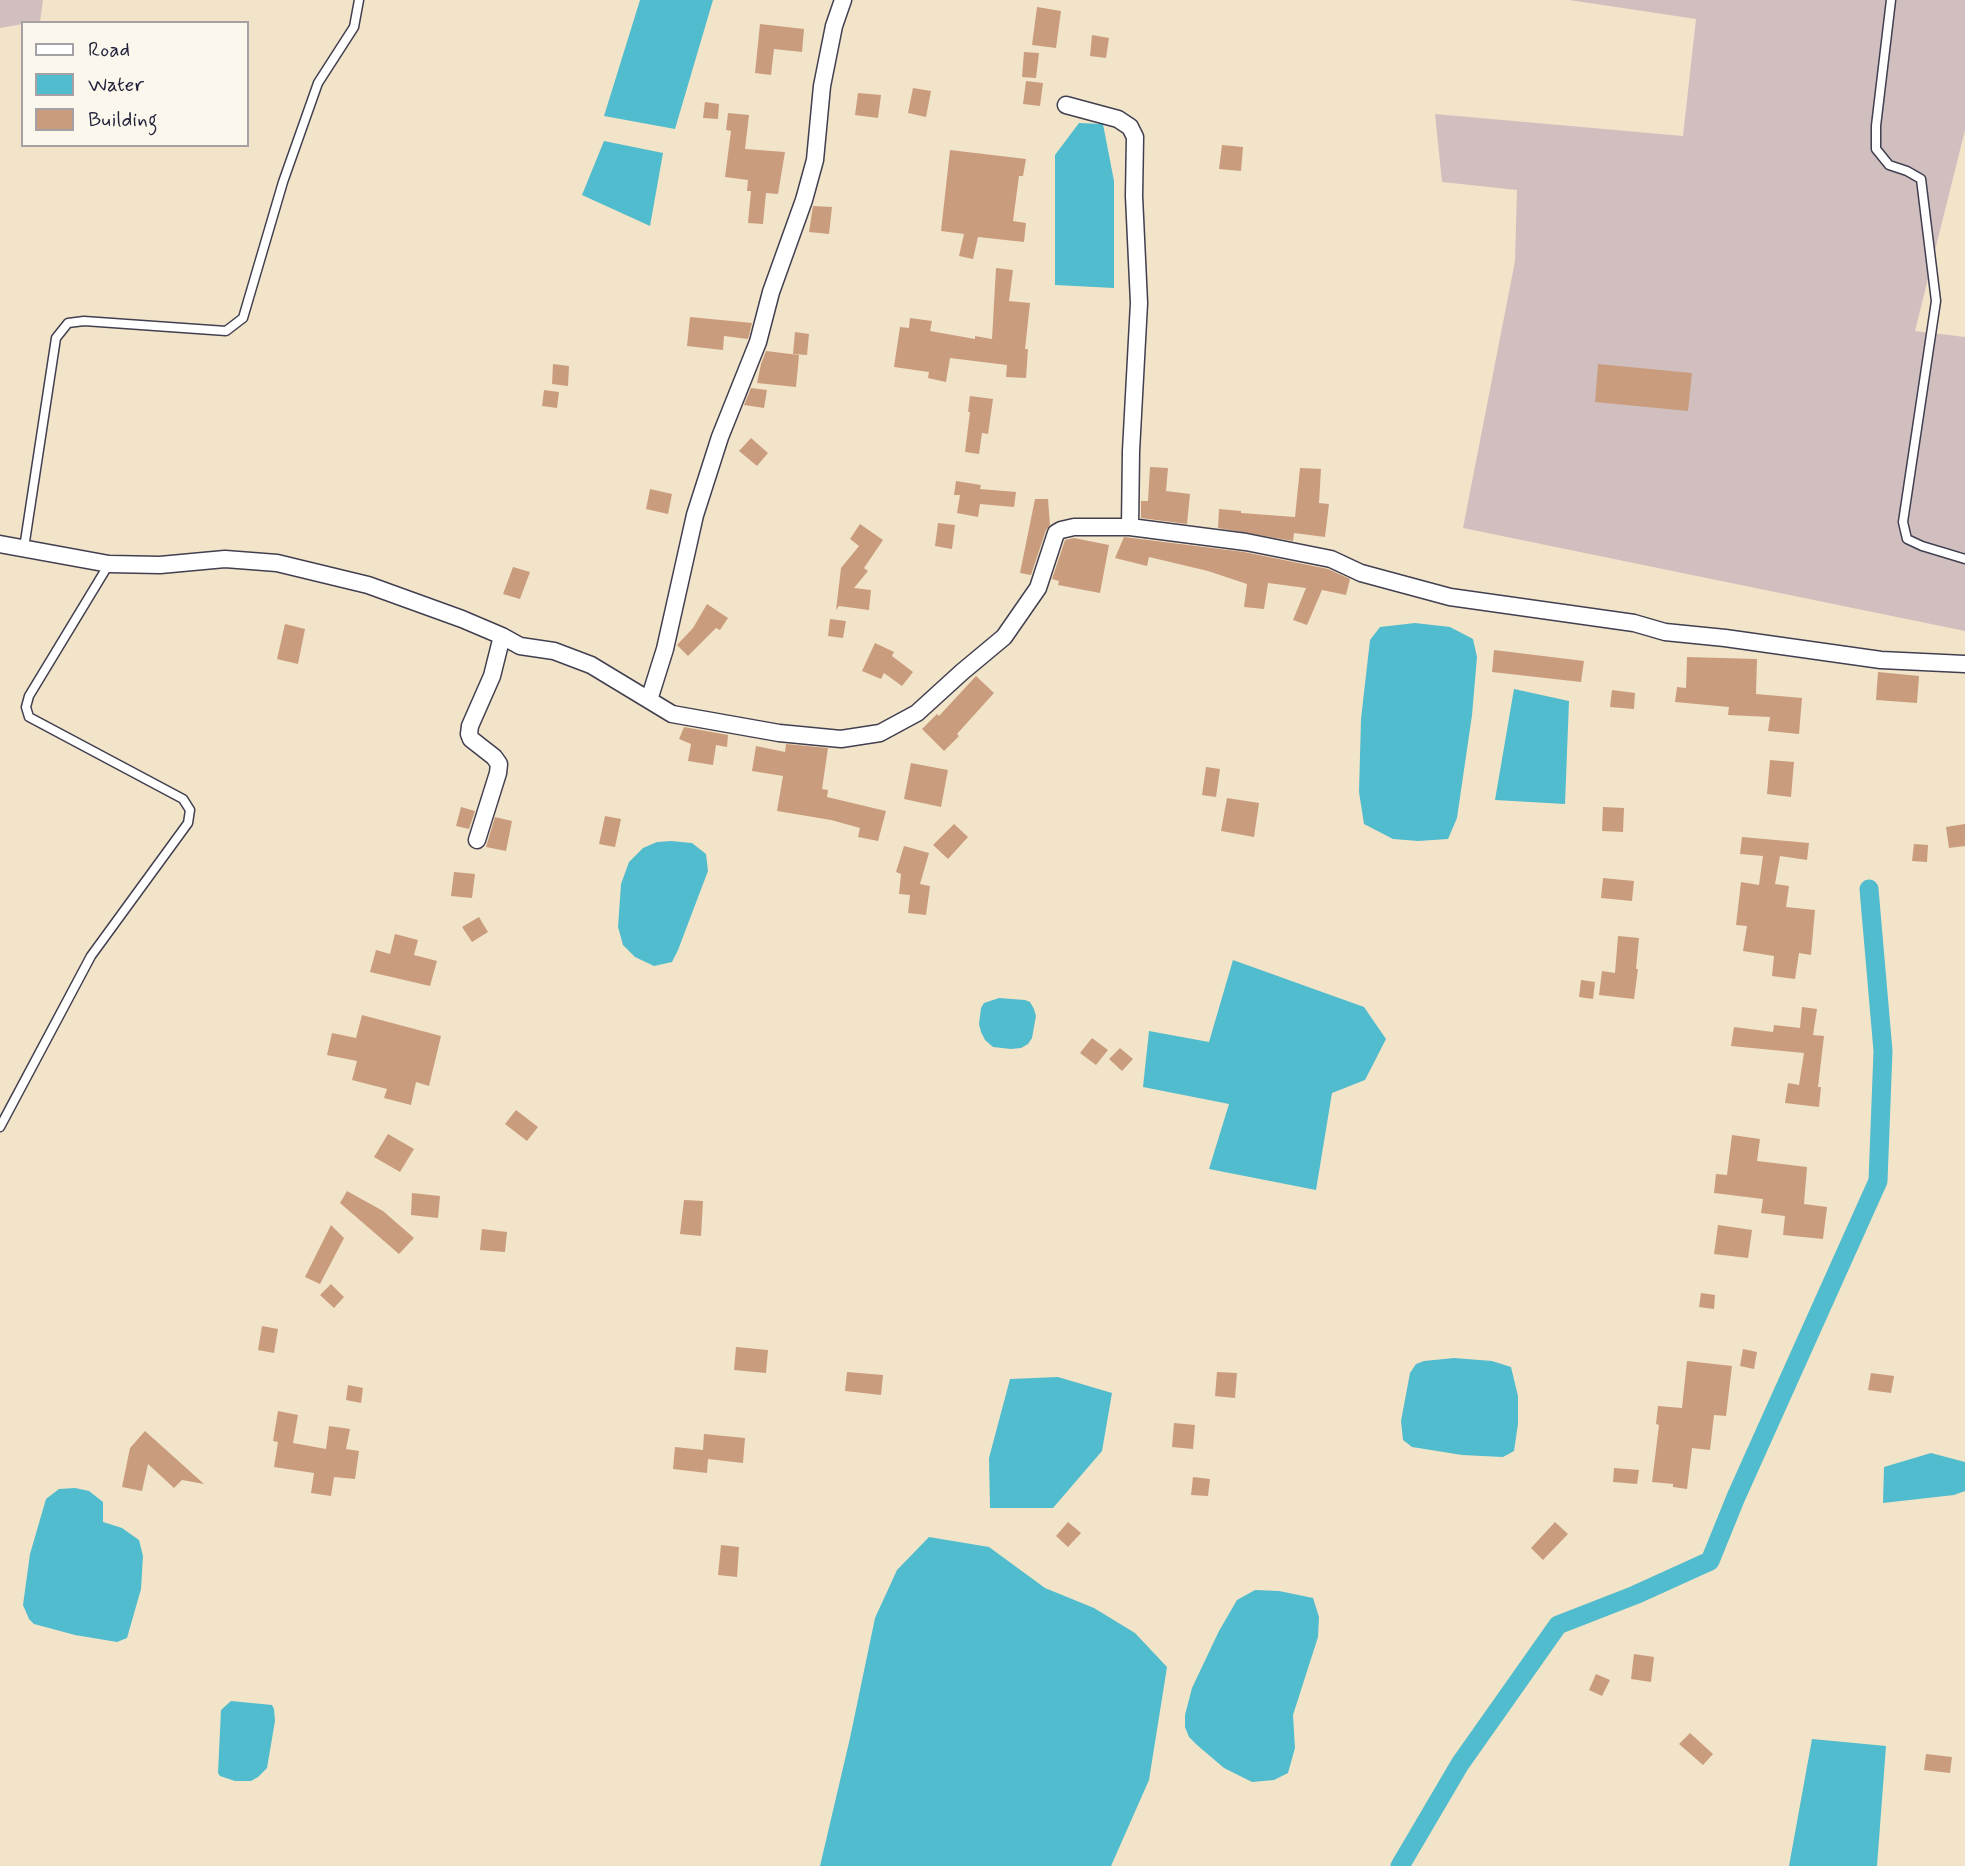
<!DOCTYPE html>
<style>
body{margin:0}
#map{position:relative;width:1965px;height:1866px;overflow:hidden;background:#f2e4c8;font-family:Mynerve,sans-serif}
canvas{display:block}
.legend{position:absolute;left:21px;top:21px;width:228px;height:126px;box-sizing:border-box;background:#fbf7ec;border:2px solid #a4a2a5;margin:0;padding:9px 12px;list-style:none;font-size:21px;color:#22223b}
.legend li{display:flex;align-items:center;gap:14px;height:35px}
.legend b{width:35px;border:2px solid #a4a2a5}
</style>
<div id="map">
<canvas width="1965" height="1866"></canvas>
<ul class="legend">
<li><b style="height:9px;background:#fff"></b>Road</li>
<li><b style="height:19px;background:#51bccd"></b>Water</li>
<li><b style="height:19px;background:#ca9c7e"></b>Building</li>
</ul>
</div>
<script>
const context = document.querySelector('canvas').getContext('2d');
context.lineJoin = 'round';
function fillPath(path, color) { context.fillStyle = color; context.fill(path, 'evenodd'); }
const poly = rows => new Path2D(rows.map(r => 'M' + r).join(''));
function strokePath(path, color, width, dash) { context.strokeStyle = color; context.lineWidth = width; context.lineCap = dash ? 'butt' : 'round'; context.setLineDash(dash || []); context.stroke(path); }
const industrial = poly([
 [0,0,43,0,40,22,23,23,23,24,0,28],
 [1569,0,1965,0,1965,130,1915,331,1965,337,1965,631,1463,528,1515,261,1517,190,1442,182,1435,114,1683,136,1696,19]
]);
const water = poly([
 [640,0,713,0,675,129,604,116],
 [1079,123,1103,124,1114,181,1114,288,1055,285,1055,155],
 [604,141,663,153,650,226,582,195],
 [1415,623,1450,627,1473,639,1477,657,1472,715,1457,818,1448,839,1418,841,1393,839,1364,824,1359,792,1361,719,1370,640,1380,627],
 [1514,689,1569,701,1565,804,1495,800],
 [671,841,692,843,706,854,708,871,678,950,672,962,654,966,635,957,623,945,618,927,621,884,629,862,643,848,657,842],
 [1233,960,1364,1007,1386,1039,1365,1080,1332,1093,1316,1190,1209,1169,1229,1104,1143,1087,1149,1031,1209,1042],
 [999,998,1025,1000,1030,1002,1034,1009,1036,1016,1032,1038,1028,1044,1021,1048,1011,1049,993,1047,985,1040,981,1032,979,1024,981,1008,984,1003],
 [1454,1358,1492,1361,1511,1367,1518,1396,1518,1424,1514,1451,1503,1457,1462,1455,1412,1447,1403,1440,1401,1421,1410,1373,1416,1364,1424,1361],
 [1058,1377,1112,1393,1102,1451,1053,1508,990,1508,989,1458,1010,1379],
 [1931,1453,1965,1462,1965,1491,1954,1495,1883,1503,1884,1467],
 [75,1488,89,1491,103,1502,103,1522,122,1528,139,1540,143,1556,141,1589,127,1638,117,1642,75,1635,34,1624,29,1619,23,1605,30,1554,46,1499,59,1489],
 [929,1537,989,1547,1045,1588,1094,1608,1135,1633,1167,1667,1149,1780,1111,1866,820,1866,850,1738,875,1618,897,1570],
 [1255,1590,1279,1591,1313,1598,1319,1617,1318,1637,1293,1715,1295,1748,1288,1773,1274,1780,1252,1782,1224,1768,1197,1745,1189,1737,1185,1727,1185,1715,1192,1688,1219,1631,1237,1600],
 [231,1701,272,1705,274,1709,275,1721,267,1768,258,1777,251,1781,235,1781,220,1776,218,1773,221,1710],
 [1812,1739,1886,1746,1877,1866,1789,1866]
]);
const canal = poly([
 [1400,1866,1460,1764,1558,1625,1635,1595,1710,1561,1736,1497,1878,1181,1883,1051,1869,889]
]);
const building = poly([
 [1037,7,1061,11,1056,48,1032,45],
 [760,24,804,29,802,52,774,49,771,75,755,73],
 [1092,35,1109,38,1106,58,1090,56],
 [1024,52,1039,53,1036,78,1022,77],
 [1026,81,1043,83,1040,106,1023,104],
 [913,88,931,91,926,117,908,113],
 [858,93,881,95,878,118,855,115],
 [705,102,719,104,718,119,703,118],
 [728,113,749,115,745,149,785,152,778,194,766,193,763,224,748,223,751,191,747,191,748,180,725,177,731,131,726,130],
 [1222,145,1243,147,1241,171,1219,169],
 [950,150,1026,159,1023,176,1019,176,1013,221,1026,223,1024,242,978,237,973,259,959,256,964,234,941,231],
 [813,206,832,207,829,234,809,232],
 [996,268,1013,270,1009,301,1030,303,1025,349,1028,349,1026,378,1006,377,1007,365,950,358,946,382,928,378,929,372,894,367,900,327,909,328,910,318,932,321,930,331,975,339,975,336,992,339],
 [690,317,752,323,748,339,724,336,723,350,687,346],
 [795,332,809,334,807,355,793,354],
 [766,351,799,355,796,387,757,383,761,364],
 [553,364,569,366,568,386,552,384],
 [1598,364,1692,373,1688,411,1595,402],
 [751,388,767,390,764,408,744,405],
 [544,390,559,392,557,408,542,406],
 [970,396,993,399,988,434,982,433,979,454,965,452,970,412,968,412],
 [751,438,768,453,757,466,739,451],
 [1150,467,1168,468,1166,491,1190,494,1187,524,1141,518,1141,501,1148,501],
 [1300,468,1321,469,1319,503,1329,504,1325,537,1294,533,1293,541,1218,528,1219,509,1241,511,1241,513,1295,517],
 [956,481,981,485,980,489,1016,492,1014,507,980,504,978,517,957,513,960,495,954,495],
 [650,489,672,494,668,514,646,509],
 [1035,499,1048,499,1050,525,1046,530,1031,575,1020,573],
 [938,523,955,525,952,549,935,546],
 [860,524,883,540,864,568,868,571,854,588,871,590,869,610,839,606,836,610,841,568,859,546,850,539],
 [1124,537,1244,552,1328,569,1350,579,1346,595,1322,590,1307,625,1293,620,1306,588,1268,583,1264,609,1244,607,1247,584,1208,571,1149,557,1147,566,1115,558],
 [1074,538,1109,545,1100,593,1058,585,1059,581,1052,579,1065,540],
 [513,567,530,572,520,599,503,594],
 [707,604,728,618,720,630,716,628,688,656,677,645,693,628],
 [830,619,846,621,843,638,828,636],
 [285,624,305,629,298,664,277,659],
 [875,643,894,652,892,656,913,672,902,686,884,673,881,679,862,671],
 [1494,650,1584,661,1581,682,1492,672],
 [1687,657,1757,659,1756,694,1802,698,1799,734,1768,731,1770,717,1728,715,1729,707,1675,702,1677,687,1686,688],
 [1878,672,1919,676,1917,703,1876,700],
 [976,676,994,693,957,734,959,736,944,751,922,729,937,714,939,716],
 [1612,690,1635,693,1634,709,1610,707],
 [684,727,728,735,727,747,716,745,713,765,688,761,691,744,679,739],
 [786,744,828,748,822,789,828,790,827,797,886,811,878,841,858,837,860,828,831,820,777,811,783,776,752,771,756,746,785,752],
 [1770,760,1794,762,1791,797,1767,794],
 [911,763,948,770,941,807,904,799],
 [1206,767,1220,769,1216,797,1202,795],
 [1227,798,1259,803,1254,837,1221,831],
 [461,807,475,811,469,829,456,826],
 [1603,807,1624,808,1623,832,1602,831],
 [605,816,621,819,615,847,599,844],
 [495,817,512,821,506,851,486,847],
 [954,824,968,837,948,859,933,845],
 [1965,824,1965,846,1949,848,1946,827],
 [1742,837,1809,843,1807,860,1780,856,1775,884,1789,886,1786,907,1815,910,1811,955,1799,953,1795,979,1772,976,1774,956,1743,951,1747,926,1736,925,1741,882,1759,885,1763,856,1740,854],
 [1914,844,1928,845,1927,862,1912,861],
 [904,846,929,853,920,884,930,886,926,915,908,913,910,895,899,894,901,874,896,872],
 [454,872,475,874,472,898,451,896],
 [1603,878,1634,881,1632,901,1601,898],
 [479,917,488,932,472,942,462,927],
 [395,934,418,940,414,955,437,961,430,986,370,972,376,950,390,954],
 [1618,936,1639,938,1636,969,1638,969,1634,999,1599,995,1602,971,1615,973],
 [1581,980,1595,982,1593,999,1579,997],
 [1802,1007,1817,1009,1813,1035,1824,1036,1818,1087,1821,1087,1819,1107,1785,1103,1788,1083,1799,1085,1804,1053,1731,1046,1734,1027,1773,1032,1774,1025,1800,1028],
 [362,1015,441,1036,429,1086,416,1082,411,1105,384,1098,387,1089,352,1080,357,1061,327,1055,332,1033,356,1038],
 [1092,1038,1108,1050,1096,1065,1080,1053],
 [1120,1048,1133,1059,1122,1071,1109,1059],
 [516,1110,538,1127,527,1141,505,1124],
 [388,1134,414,1149,400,1172,374,1157],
 [1732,1135,1760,1139,1757,1161,1807,1167,1804,1204,1827,1207,1823,1239,1783,1235,1785,1216,1761,1213,1763,1199,1714,1193,1716,1174,1727,1175],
 [347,1191,383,1211,414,1238,399,1254,340,1203],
 [412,1193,440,1196,438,1218,411,1215],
 [684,1200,703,1201,701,1236,680,1234],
 [331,1225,344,1238,320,1284,305,1277],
 [1718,1225,1752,1230,1748,1258,1714,1254],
 [482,1229,507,1232,505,1252,480,1250],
 [331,1284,344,1297,334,1308,320,1295],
 [1701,1293,1715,1295,1714,1309,1699,1307],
 [262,1326,278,1329,274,1353,258,1350],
 [736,1347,768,1350,766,1373,734,1370],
 [1743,1349,1757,1352,1754,1369,1740,1366],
 [1687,1361,1732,1366,1726,1416,1714,1415,1710,1450,1692,1448,1687,1489,1673,1487,1673,1484,1652,1482,1659,1425,1656,1424,1658,1406,1682,1408],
 [847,1372,883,1375,881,1395,845,1391],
 [1217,1372,1237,1373,1235,1398,1215,1396],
 [1871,1373,1894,1376,1891,1393,1868,1390],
 [348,1385,363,1388,361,1403,346,1400],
 [278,1411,298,1415,293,1443,326,1449,329,1426,350,1429,346,1449,359,1451,355,1479,334,1477,331,1496,311,1493,314,1473,274,1467,278,1442,273,1441],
 [1174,1423,1195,1425,1193,1449,1172,1447],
 [145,1431,204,1484,182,1480,174,1488,148,1464,142,1491,122,1487,130,1448],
 [704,1434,745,1438,743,1463,708,1459,707,1473,673,1469,675,1447,703,1450],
 [1614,1468,1639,1470,1637,1484,1613,1482],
 [1193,1477,1210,1479,1208,1496,1191,1495],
 [1068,1522,1081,1533,1068,1547,1056,1536],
 [1555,1522,1568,1534,1543,1560,1531,1548],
 [721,1545,739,1547,737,1577,718,1575],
 [1634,1654,1654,1657,1651,1682,1631,1679],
 [1596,1674,1610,1680,1602,1696,1589,1690],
 [1690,1733,1713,1754,1703,1765,1679,1744],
 [1926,1754,1952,1757,1950,1773,1924,1770]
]);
const service = poly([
 [1891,0,1876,126,1876,149,1889,165,1907,171,1921,179,1936,301,1903,522,1907,539,1922,546,1965,559],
 [24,548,56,338,68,323,84,321,226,331,243,318,283,182,318,83,354,27,359,0],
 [0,1127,91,956,188,823,190,810,183,799,29,717,26,707,29,696,109,564]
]);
const minor = poly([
 [1066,105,1118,119,1130,127,1135,137,1134,196,1139,303,1131,451,1130,527],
 [0,544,109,564,160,565,225,559,277,563,368,585,462,619,502,636,520,646,554,651,591,665,672,714,779,733,841,739,880,733,917,713,962,672,1004,637,1038,588,1056,533,1061,530,1074,527,1130,527,1246,542,1331,559,1361,573,1450,597,1634,623,1665,632,1725,638,1881,660,1965,664],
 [649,700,665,649,695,515,720,437,758,342,771,292,804,200,815,160,822,86,834,26,843,0],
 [477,840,498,773,499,764,494,757,471,739,469,734,470,726,492,676,502,636]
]);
fillPath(industrial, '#d1bfbf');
fillPath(water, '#51bccd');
strokePath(canal, '#51bccd', 19);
fillPath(building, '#ca9c7e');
strokePath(service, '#413f50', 11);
strokePath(minor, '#413f50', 19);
strokePath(service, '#fff', 8);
strokePath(minor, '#fff', 16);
</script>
